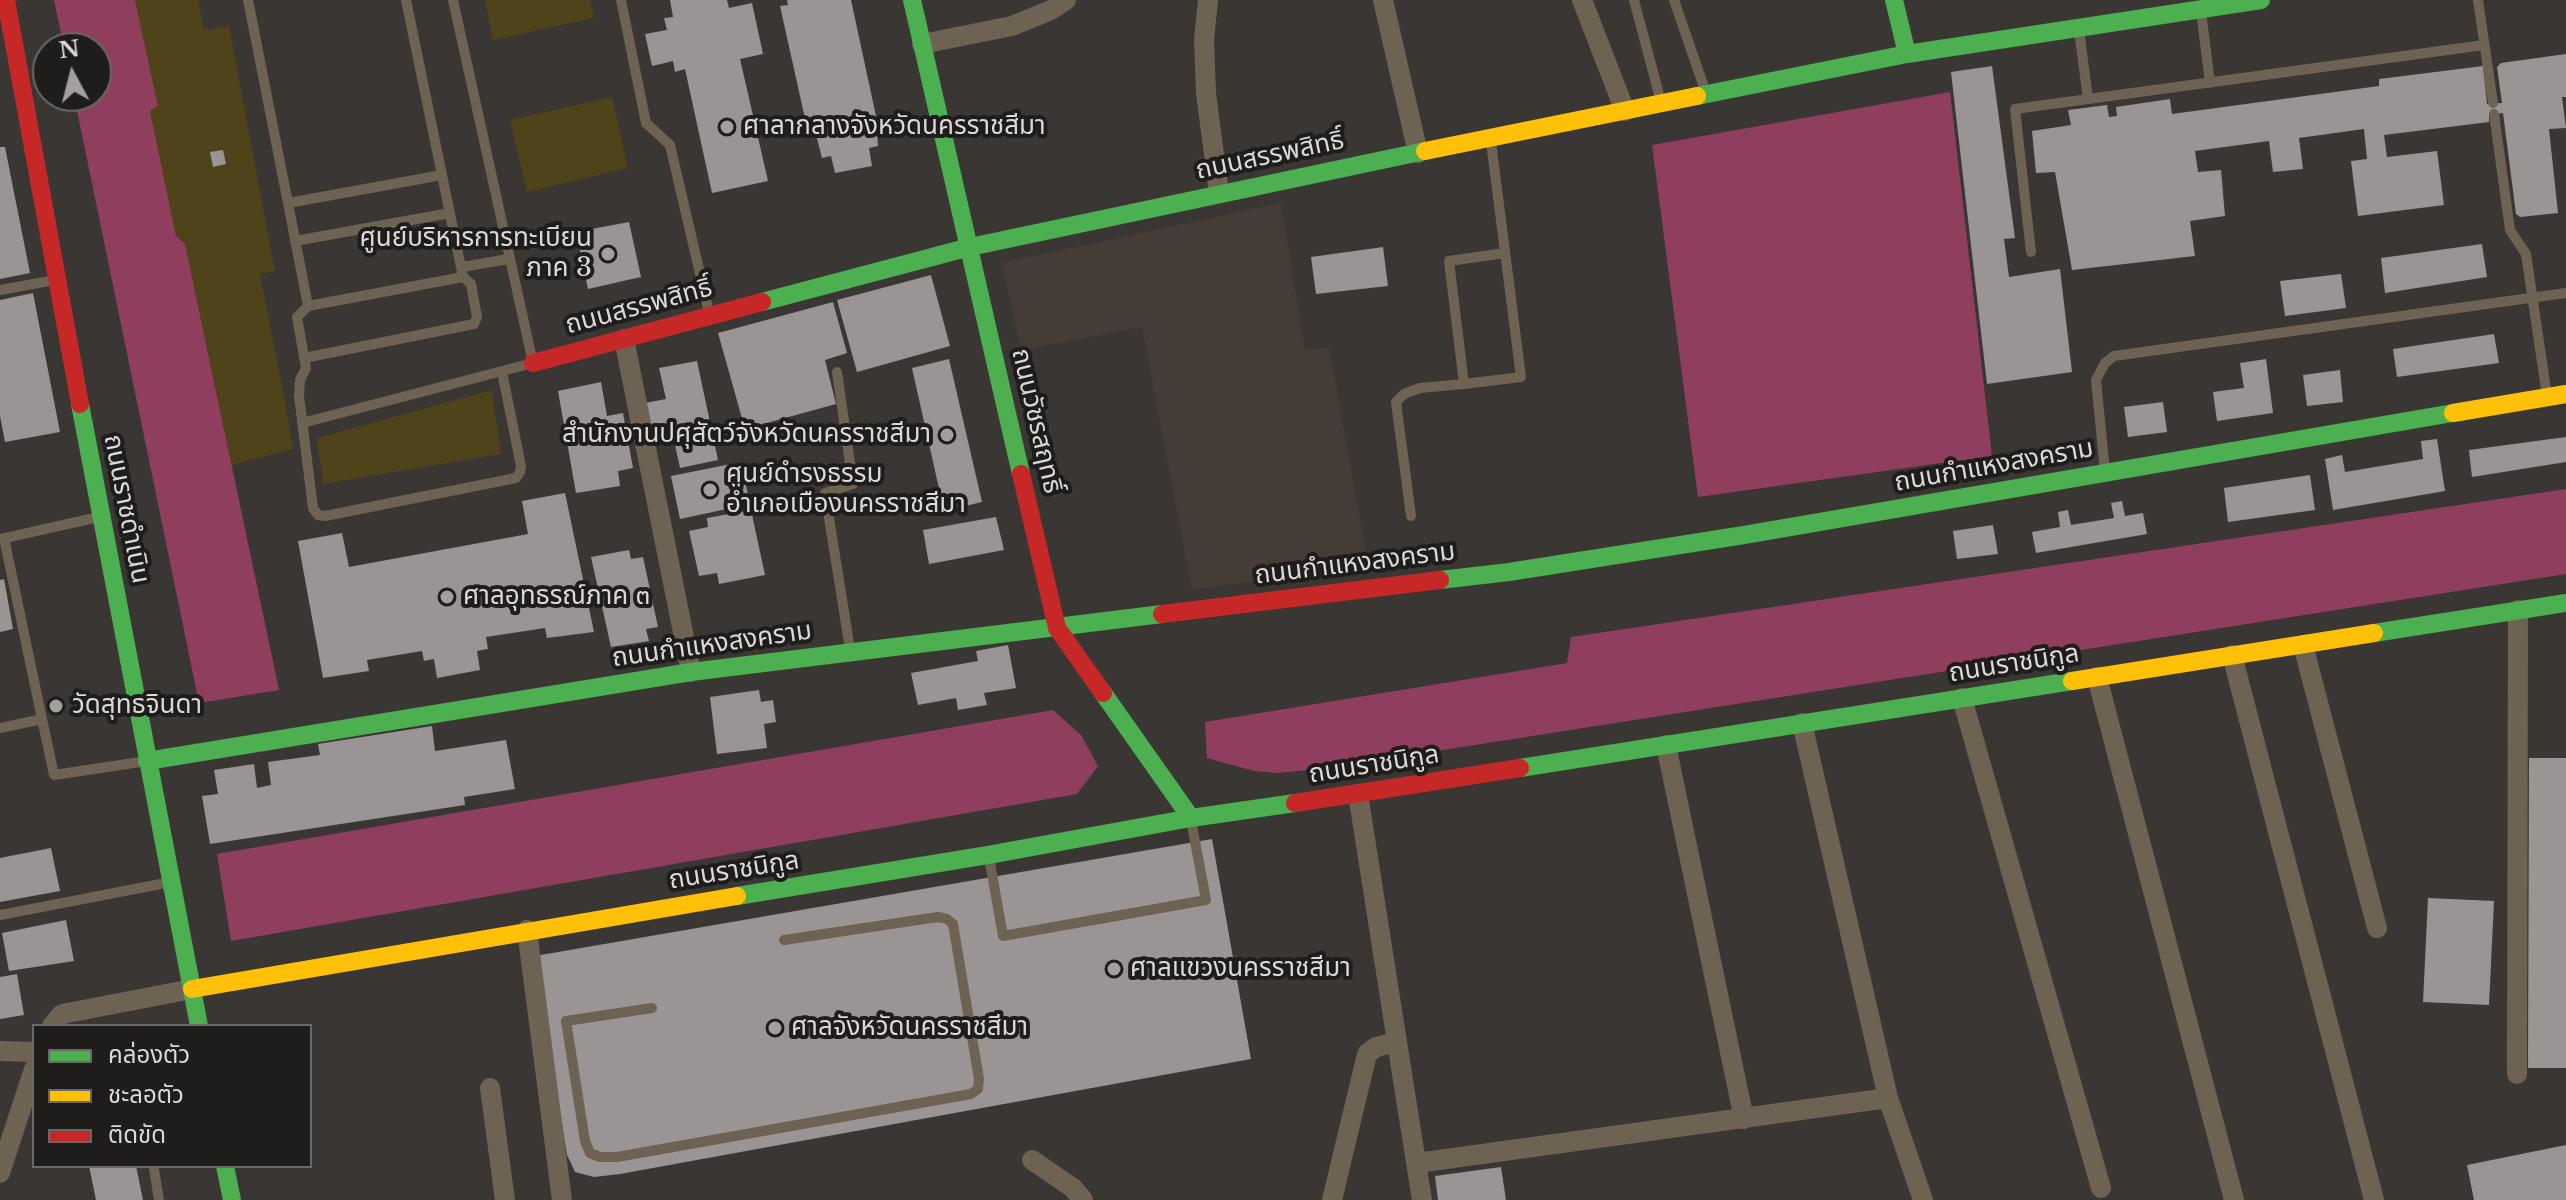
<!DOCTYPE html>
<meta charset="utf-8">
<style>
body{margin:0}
#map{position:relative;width:2566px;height:1200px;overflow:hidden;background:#393634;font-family:"Libre Baskerville","Noto Sans Thai",serif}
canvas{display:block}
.legend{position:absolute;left:32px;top:1024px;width:280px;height:144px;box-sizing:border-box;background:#1f1d1c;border:2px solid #6a6867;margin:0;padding:10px 14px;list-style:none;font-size:24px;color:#dbd8d7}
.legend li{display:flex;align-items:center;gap:16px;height:40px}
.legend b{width:40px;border:2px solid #6a6867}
.north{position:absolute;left:32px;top:32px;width:80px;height:80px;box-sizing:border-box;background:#1f1d1c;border:2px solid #6a6867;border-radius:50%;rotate:353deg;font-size:22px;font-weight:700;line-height:32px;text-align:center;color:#dbd8d7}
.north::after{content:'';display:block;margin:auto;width:28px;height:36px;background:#a29f9e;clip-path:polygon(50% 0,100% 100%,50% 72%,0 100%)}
</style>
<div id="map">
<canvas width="2566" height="1200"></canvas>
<ul class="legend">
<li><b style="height:10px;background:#4caf50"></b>คล่องตัว</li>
<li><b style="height:10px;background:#ffc107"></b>ชะลอตัว</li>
<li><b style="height:10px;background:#c62828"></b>ติดขัด</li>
</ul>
<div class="north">N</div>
</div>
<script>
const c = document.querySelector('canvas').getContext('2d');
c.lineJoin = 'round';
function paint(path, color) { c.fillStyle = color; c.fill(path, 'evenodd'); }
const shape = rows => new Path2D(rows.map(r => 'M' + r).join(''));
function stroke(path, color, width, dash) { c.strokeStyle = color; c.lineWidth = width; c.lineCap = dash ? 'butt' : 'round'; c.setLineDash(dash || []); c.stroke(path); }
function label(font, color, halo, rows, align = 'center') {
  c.font = font + ' "Libre Baskerville","Noto Sans Thai",serif'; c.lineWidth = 8; c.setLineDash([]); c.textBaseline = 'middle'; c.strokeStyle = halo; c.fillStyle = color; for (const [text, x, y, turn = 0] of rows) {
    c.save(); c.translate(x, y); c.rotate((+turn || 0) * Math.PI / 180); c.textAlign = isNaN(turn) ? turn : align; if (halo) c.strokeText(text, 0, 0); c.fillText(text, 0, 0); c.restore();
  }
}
const built = shape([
 [1281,203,1305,350,1329,347,1368,564,1192,590,1142,327,1021,350,1002,263]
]);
const green = shape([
 [135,0,198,0,204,30,229,26,275,271,260,274,286,406,293,449,232,465,185,244,176,236,150,110,158,106],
 [485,0,590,0,594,18,493,40],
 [612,97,628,168,527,192,510,120],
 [492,390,501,454,323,484,317,438]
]);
const water = shape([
 [54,0,135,0,158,106,150,111,176,236,185,244,279,690,199,703,74,96,96,96,96,48,64,48],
 [1950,92,1992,456,1698,497,1652,145],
 [2566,489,2566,574,1328,768,1278,773,1254,771,1207,758,1205,722,1567,663,1571,637],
 [1053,710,1081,735,1098,766,1077,794,231,941,217,854]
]);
const building = shape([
 [670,0,727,0,729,8,752,3,763,54,740,59,768,181,712,193,685,69,675,72,673,61,652,66,645,34,667,30,664,18,673,17],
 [787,0,851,0,876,116,878,146,869,148,872,166,835,173,831,156,822,158,815,131,808,132,780,6,788,5],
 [2566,54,2566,97,2562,97,2566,128,2549,129,2558,213,2520,217,2516,214,2503,113,2489,115,2489,122,2384,135,2387,157,2437,151,2444,205,2358,216,2351,161,2367,159,2364,129,2299,138,2303,169,2273,172,2269,141,2195,151,2198,172,2221,170,2225,216,2190,221,2195,256,2072,270,2055,172,2036,173,2032,131,2071,125,2068,110,2107,105,2109,117,2117,116,2116,107,2170,99,2172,114,2379,86,2379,79,2483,66,2487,104,2502,103,2497,67,2501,63],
 [1992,66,2015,238,2004,239,2009,277,2060,269,2072,372,1987,384,1951,72],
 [0,147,5,147,30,273,0,279],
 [223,150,226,164,213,167,210,152],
 [629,222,641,277,588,289,576,232],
 [2482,244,2487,277,2385,293,2381,258],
 [1383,247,1388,286,1316,294,1311,257],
 [2341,274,2346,308,2285,316,2280,281],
 [931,275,950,346,857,372,837,300],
 [33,293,60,432,5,442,0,416,0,300],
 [833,302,847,353,825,360,836,404,745,429,718,333],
 [2494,334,2499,363,2397,377,2393,349],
 [949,359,982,502,944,511,912,368],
 [2266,359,2273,413,2217,421,2213,392,2244,388,2240,363],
 [697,361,718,460,680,468,672,431,652,435,645,403,666,399,659,368],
 [2340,370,2343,402,2307,406,2303,375],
 [601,382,607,416,623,413,633,468,618,471,620,486,576,493,558,391],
 [2163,402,2167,432,2128,437,2124,407],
 [2566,437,2566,462,2472,477,2469,450],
 [2437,439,2445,491,2333,510,2325,459,2342,455,2345,472,2423,459,2421,441],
 [741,462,750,504,680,519,671,476],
 [2310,475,2315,510,2228,522,2224,488],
 [565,493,594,632,547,638,545,628,486,637,488,649,477,651,480,670,437,678,434,659,424,661,422,651,367,660,369,671,323,678,298,541,342,533,349,567,528,534,522,501],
 [2122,501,2125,516,2143,513,2147,534,2036,553,2032,532,2060,527,2058,512,2068,510,2071,525,2114,518,2111,503],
 [751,510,765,575,719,584,717,573,699,576,689,531,708,527,707,518],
 [996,517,1004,550,929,564,923,530],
 [1993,525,1998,554,1957,559,1953,531],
 [629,550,631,559,643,557,658,627,646,629,649,641,611,647,591,557],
 [4,579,13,629,0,632,0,580],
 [1008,645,1016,688,984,693,987,705,958,710,956,698,918,705,911,673,978,661,976,651],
 [759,690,761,702,773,700,776,722,764,724,767,748,717,754,710,697],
 [432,726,435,751,506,740,515,789,464,797,465,805,210,844,202,796,218,794,214,770,254,764,257,788,271,785,268,762,320,755,318,744],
 [2529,758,2566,758,2566,1068,2528,1068],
 [1212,839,1251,1059,620,1174,594,1177,575,1172,567,1155,535,956],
 [51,848,60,891,0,902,0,858],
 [2428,898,2494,901,2489,1005,2423,1002],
 [66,920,74,961,9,971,2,933],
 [17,974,24,1015,0,1019,0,977],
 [2566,1145,2566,1200,2474,1200,2467,1165],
 [89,1166,136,1166,143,1200,96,1200],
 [1501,1167,1506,1200,1438,1200,1435,1176]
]);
const lane = shape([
 [248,0,288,203,308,306,463,277,442,175,288,203],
 [406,0,442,175],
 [621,0,646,123,670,145,709,312],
 [1634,0,1661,102],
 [1674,0,1706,93],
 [2478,0,2493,103],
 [2201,11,2210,83],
 [2079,30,2088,99],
 [2494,114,2510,230,2526,254,2547,396],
 [1491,142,1521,377,1464,384,1449,261,1505,253],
 [295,241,450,213],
 [2031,252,2015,109,2484,45],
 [462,267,509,259],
 [0,290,55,280],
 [308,306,297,317,306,368,300,380,299,396,313,508,318,515,325,516,516,478,520,472,521,466,502,372],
 [304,358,474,324,477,317,471,284,463,277],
 [837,372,853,484,825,493,850,649],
 [302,423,533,363,453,0],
 [2105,471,2096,380,2105,363,2114,356,2566,293],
 [1411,516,1396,402,1404,394,1420,388,1464,384],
 [4,538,42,719],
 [0,539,99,517],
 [0,728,42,719,54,775,147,761],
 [989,857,1003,936,1206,900,1191,820],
 [0,915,171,882],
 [652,1008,566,1021,585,1141,590,1153,600,1157,617,1157,971,1094,978,1089,979,1079,953,924,947,919,938,917,784,940],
 [154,1169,159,1200]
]);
const street = shape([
 [1208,0,1204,40,1206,93,1219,193],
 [1383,0,1418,153],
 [1582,0,1625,111],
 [922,44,1012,26,1051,10,1066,0],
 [624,339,691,672],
 [2303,645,2377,928],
 [2232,655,2374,1200],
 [2097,677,2234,1200],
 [1962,698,2101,1188],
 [1802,723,1888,1098,1923,1200],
 [1666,745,1744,1119],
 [527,930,562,1200],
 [52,1026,62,1014,192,989],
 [1397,1042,1422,1200],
 [0,1051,34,1052],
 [2517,1074,2518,610],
 [490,1088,505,1200],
 [1032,1160,1073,1188,1083,1200],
 [1417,1163,1888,1098],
 [0,1173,34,1069],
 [1332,1200,1367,1054,1376,1047,1397,1042,1358,794]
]);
const fast = shape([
 [912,0,1021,474],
 [1894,0,1907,54],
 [1697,96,1907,54,2261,0],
 [762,302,970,247,1425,151],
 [80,404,199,1026],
 [1440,580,1509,572,1744,535,2453,413],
 [2374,633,2566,603],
 [1103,693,1191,818],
 [147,761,691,672,1162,614],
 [1520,768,2072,681],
 [737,896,988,855,1191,818,1295,803],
 [225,1166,232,1200]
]);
const slow = shape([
 [1425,151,1697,96],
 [2453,413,2566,394],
 [2072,681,2374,633],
 [192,989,737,896]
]);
const jam = shape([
 [6,0,80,404],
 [533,363,762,302],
 [1021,474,1057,628,1103,693],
 [1162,614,1440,580],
 [1295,803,1520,768]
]);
const markers = [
 [727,127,8,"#a29f9e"],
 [608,254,8,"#a29f9e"],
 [947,435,8,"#a29f9e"],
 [710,490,8,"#a29f9e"],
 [447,597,8,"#a29f9e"],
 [56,706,8,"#a29f9e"],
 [1114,969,8,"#a29f9e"],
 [775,1028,8,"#a29f9e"]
];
const poiNames = [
 ["ศาลากลางจังหวัดนครราชสีมา",743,127],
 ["ศูนย์บริหารการทะเบียน",592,239,"right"],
 ["ภาค 3",592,269,"right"],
 ["สำนักงานปศุสัตว์จังหวัดนครราชสีมา",931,435,"right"],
 ["ศูนย์ดำรงธรรม",726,475],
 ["อำเภอเมืองนครราชสีมา",726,505],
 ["ศาลอุทธรณ์ภาค ๓",463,597],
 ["วัดสุทธจินดา",72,706],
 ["ศาลแขวงนครราชสีมา",1130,969],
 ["ศาลจังหวัดนครราชสีมา",791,1028]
];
const streetNames = [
 ["ถนนสรรพสิทธิ์",1270,156,-12],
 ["ถนนสรรพสิทธิ์",639,307,-15],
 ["ถนนวัชรสฤทธิ์",1036,421,77],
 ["ถนนกำแหงสงคราม",1994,466,-10],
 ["ถนนราชดำเนิน",126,509,79],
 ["ถนนกำแหงสงคราม",1355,564,-7],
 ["ถนนกำแหงสงคราม",712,645,-8],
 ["ถนนราชนิกูล",2014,664,-9],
 ["ถนนราชนิกูล",1374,765,-9],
 ["ถนนราชนิกูล",734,871,-9]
];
paint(built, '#463c37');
paint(green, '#4e4319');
paint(water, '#8f3f5d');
paint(building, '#9a9594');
stroke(lane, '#6e6253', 10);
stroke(street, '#6e6253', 20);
stroke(fast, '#4caf50', 18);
stroke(slow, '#ffc107', 18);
stroke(jam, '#c62828', 18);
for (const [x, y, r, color] of markers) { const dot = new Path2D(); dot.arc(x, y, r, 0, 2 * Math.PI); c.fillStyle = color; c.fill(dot); stroke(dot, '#1f1d1c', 3); }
label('26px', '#dbd8d7', '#1f1d1c', poiNames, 'left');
label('26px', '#dbd8d7', '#1f1d1c', streetNames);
</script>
